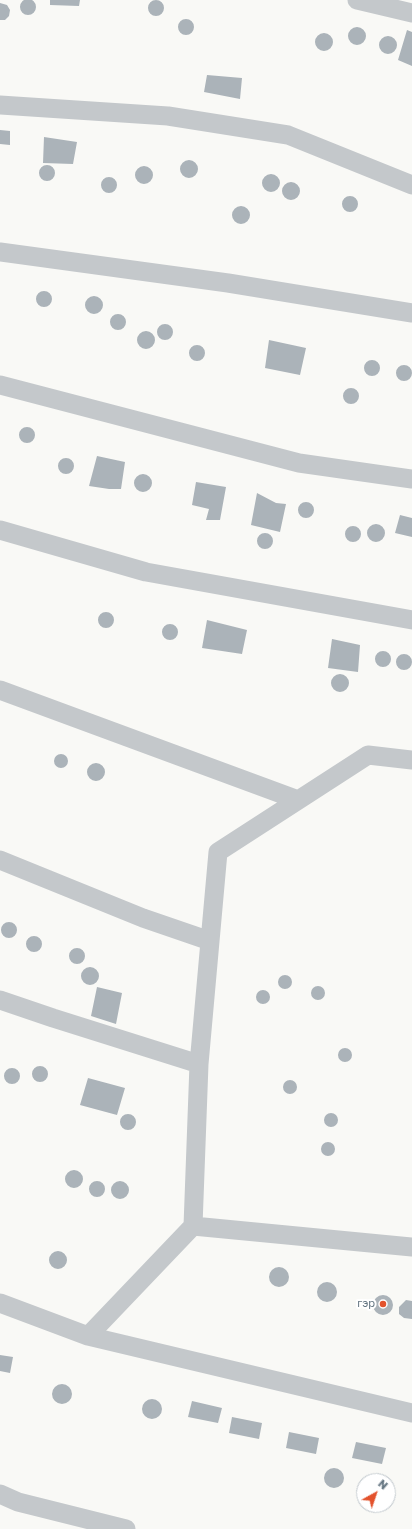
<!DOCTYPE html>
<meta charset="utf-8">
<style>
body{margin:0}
#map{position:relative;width:412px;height:1529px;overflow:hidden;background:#f9f9f6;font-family:"Golos Text",sans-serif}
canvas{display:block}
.north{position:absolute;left:356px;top:1473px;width:40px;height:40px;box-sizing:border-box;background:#fff;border:1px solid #c1c8cd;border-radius:50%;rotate:40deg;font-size:11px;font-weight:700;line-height:16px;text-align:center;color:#647581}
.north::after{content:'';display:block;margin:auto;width:14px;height:18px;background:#e3522c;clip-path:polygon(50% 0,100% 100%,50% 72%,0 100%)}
</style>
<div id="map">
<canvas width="412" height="1529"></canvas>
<div class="north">N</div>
</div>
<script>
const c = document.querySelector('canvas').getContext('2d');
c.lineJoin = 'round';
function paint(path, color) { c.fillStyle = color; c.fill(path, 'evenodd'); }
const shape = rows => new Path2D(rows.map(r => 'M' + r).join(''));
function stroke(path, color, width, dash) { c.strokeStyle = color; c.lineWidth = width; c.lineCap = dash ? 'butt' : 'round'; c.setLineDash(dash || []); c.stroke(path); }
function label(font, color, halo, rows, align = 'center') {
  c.font = font + ' "Golos Text",sans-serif'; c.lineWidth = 4; c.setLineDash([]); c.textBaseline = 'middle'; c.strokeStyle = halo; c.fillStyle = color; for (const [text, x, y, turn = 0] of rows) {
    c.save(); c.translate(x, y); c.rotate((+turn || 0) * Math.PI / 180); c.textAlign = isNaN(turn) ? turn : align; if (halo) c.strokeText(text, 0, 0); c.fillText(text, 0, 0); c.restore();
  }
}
const building = shape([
 '20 7a8 8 0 1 1 16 0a8 8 0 1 1-16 0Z',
 '148 8a8 8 0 1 1 16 0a8 8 0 1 1-16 0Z',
 [50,0,80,0,79,6,50,5],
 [0,3,7,5,10,10,9,16,5,20,0,20],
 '178 27a8 8 0 1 1 16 0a8 8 0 1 1-16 0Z',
 '348 36a9 9 0 1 1 18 0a9 9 0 1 1-18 0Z',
 [407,30,412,32,412,66,398,60],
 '315 42a9 9 0 1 1 18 0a9 9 0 1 1-18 0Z',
 '379 45a9 9 0 1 1 18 0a9 9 0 1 1-18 0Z',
 [207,75,242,78,240,99,204,92],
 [0,130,10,131,10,145,0,144],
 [44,137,77,142,73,164,43,163],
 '180 169a9 9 0 1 1 18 0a9 9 0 1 1-18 0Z',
 '39 173a8 8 0 1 1 16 0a8 8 0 1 1-16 0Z',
 '135 175a9 9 0 1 1 18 0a9 9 0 1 1-18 0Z',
 '262 183a9 9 0 1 1 18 0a9 9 0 1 1-18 0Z',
 '101 185a8 8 0 1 1 16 0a8 8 0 1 1-16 0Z',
 '282 191a9 9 0 1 1 18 0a9 9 0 1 1-18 0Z',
 '342 204a8 8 0 1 1 16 0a8 8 0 1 1-16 0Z',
 '232 215a9 9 0 1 1 18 0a9 9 0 1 1-18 0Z',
 '36 299a8 8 0 1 1 16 0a8 8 0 1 1-16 0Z',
 '85 305a9 9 0 1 1 18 0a9 9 0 1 1-18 0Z',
 '110 322a8 8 0 1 1 16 0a8 8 0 1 1-16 0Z',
 '157 332a8 8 0 1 1 16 0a8 8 0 1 1-16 0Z',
 '137 340a9 9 0 1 1 18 0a9 9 0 1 1-18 0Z',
 [269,340,306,348,300,375,265,368],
 '189 353a8 8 0 1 1 16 0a8 8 0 1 1-16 0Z',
 '364 368a8 8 0 1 1 16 0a8 8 0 1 1-16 0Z',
 '396 373a8 8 0 1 1 16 0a8 8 0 1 1-16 0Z',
 '343 396a8 8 0 1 1 16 0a8 8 0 1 1-16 0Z',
 '19 435a8 8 0 1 1 16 0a8 8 0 1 1-16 0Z',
 [97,456,125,462,121,489,109,489,89,486],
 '58 466a8 8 0 1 1 16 0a8 8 0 1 1-16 0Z',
 '134 483a9 9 0 1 1 18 0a9 9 0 1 1-18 0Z',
 [196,482,226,487,220,520,206,520,209,509,192,505],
 [257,493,276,503,286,504,280,532,251,525],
 '298 510a8 8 0 1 1 16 0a8 8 0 1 1-16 0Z',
 [400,515,412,518,412,537,395,533],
 '367 533a9 9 0 1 1 18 0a9 9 0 1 1-18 0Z',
 '345 534a8 8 0 1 1 16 0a8 8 0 1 1-16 0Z',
 '257 541a8 8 0 1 1 16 0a8 8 0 1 1-16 0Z',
 '98 620a8 8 0 1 1 16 0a8 8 0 1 1-16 0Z',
 [207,620,247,630,242,654,202,648],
 '162 632a8 8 0 1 1 16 0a8 8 0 1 1-16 0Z',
 [332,639,360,645,358,672,328,668],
 '375 659a8 8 0 1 1 16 0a8 8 0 1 1-16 0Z',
 '396 662a8 8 0 1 1 16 0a8 8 0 1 1-16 0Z',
 '331 683a9 9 0 1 1 18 0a9 9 0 1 1-18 0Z',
 '54 761a7 7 0 1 1 14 0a7 7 0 1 1-14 0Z',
 '87 772a9 9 0 1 1 18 0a9 9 0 1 1-18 0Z',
 '1 930a8 8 0 1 1 16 0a8 8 0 1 1-16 0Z',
 '26 944a8 8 0 1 1 16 0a8 8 0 1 1-16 0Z',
 '69 956a8 8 0 1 1 16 0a8 8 0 1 1-16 0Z',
 '81 976a9 9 0 1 1 18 0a9 9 0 1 1-18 0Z',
 '278 982a7 7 0 1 1 14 0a7 7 0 1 1-14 0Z',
 '311 993a7 7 0 1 1 14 0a7 7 0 1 1-14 0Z',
 [97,987,122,993,116,1024,91,1016],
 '256 997a7 7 0 1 1 14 0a7 7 0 1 1-14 0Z',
 '338 1055a7 7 0 1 1 14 0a7 7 0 1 1-14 0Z',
 '32 1074a8 8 0 1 1 16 0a8 8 0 1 1-16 0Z',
 '4 1076a8 8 0 1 1 16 0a8 8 0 1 1-16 0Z',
 [88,1078,125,1088,117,1115,80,1105],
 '283 1087a7 7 0 1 1 14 0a7 7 0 1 1-14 0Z',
 '324 1120a7 7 0 1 1 14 0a7 7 0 1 1-14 0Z',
 '120 1122a8 8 0 1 1 16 0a8 8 0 1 1-16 0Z',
 '321 1149a7 7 0 1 1 14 0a7 7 0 1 1-14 0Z',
 '65 1179a9 9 0 1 1 18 0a9 9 0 1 1-18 0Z',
 '111 1190a9 9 0 1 1 18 0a9 9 0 1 1-18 0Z',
 '89 1189a8 8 0 1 1 16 0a8 8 0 1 1-16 0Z',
 '49 1260a9 9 0 1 1 18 0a9 9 0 1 1-18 0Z',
 '269 1277a10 10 0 1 1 20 0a10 10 0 1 1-20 0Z',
 '317 1292a10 10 0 1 1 20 0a10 10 0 1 1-20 0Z',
 '373 1305a10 10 0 1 1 20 0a10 10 0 1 1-20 0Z',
 [406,1300,412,1301,412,1319,404,1318,399,1314,399,1307],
 [0,1355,13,1357,10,1373,0,1371],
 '52 1394a10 10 0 1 1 20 0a10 10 0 1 1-20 0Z',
 '142 1409a10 10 0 1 1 20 0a10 10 0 1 1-20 0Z',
 [192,1401,222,1408,218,1423,188,1417],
 [232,1417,262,1423,259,1439,229,1433],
 [289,1432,319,1438,316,1454,286,1448],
 [356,1442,386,1448,382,1464,352,1458],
 '324 1478a10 10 0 1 1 20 0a10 10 0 1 1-20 0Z'
]);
const minor = shape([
 [357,0,412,13],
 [0,105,168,116,288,135,412,185],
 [0,252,228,283,412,313],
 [0,385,299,463,412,479],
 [0,530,146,572,412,620],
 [0,690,298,800],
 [0,860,143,918,210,941],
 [0,1000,53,1018,199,1064],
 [193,1226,412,1247],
 [0,1303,88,1336,412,1413],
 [88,1336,193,1226,199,1064,218,852,368,755,412,760],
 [0,1494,18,1502,126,1529]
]);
const markers = [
 [383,1304,4,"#e3522c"]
];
const poiNames = [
 ["гэр",375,1304]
];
paint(building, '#abb3b9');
stroke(minor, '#c4c8cb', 19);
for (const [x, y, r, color] of markers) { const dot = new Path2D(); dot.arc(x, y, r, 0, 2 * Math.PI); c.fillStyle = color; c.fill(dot); stroke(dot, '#fff', 1.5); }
label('11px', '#647581', '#fff', poiNames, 'right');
</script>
